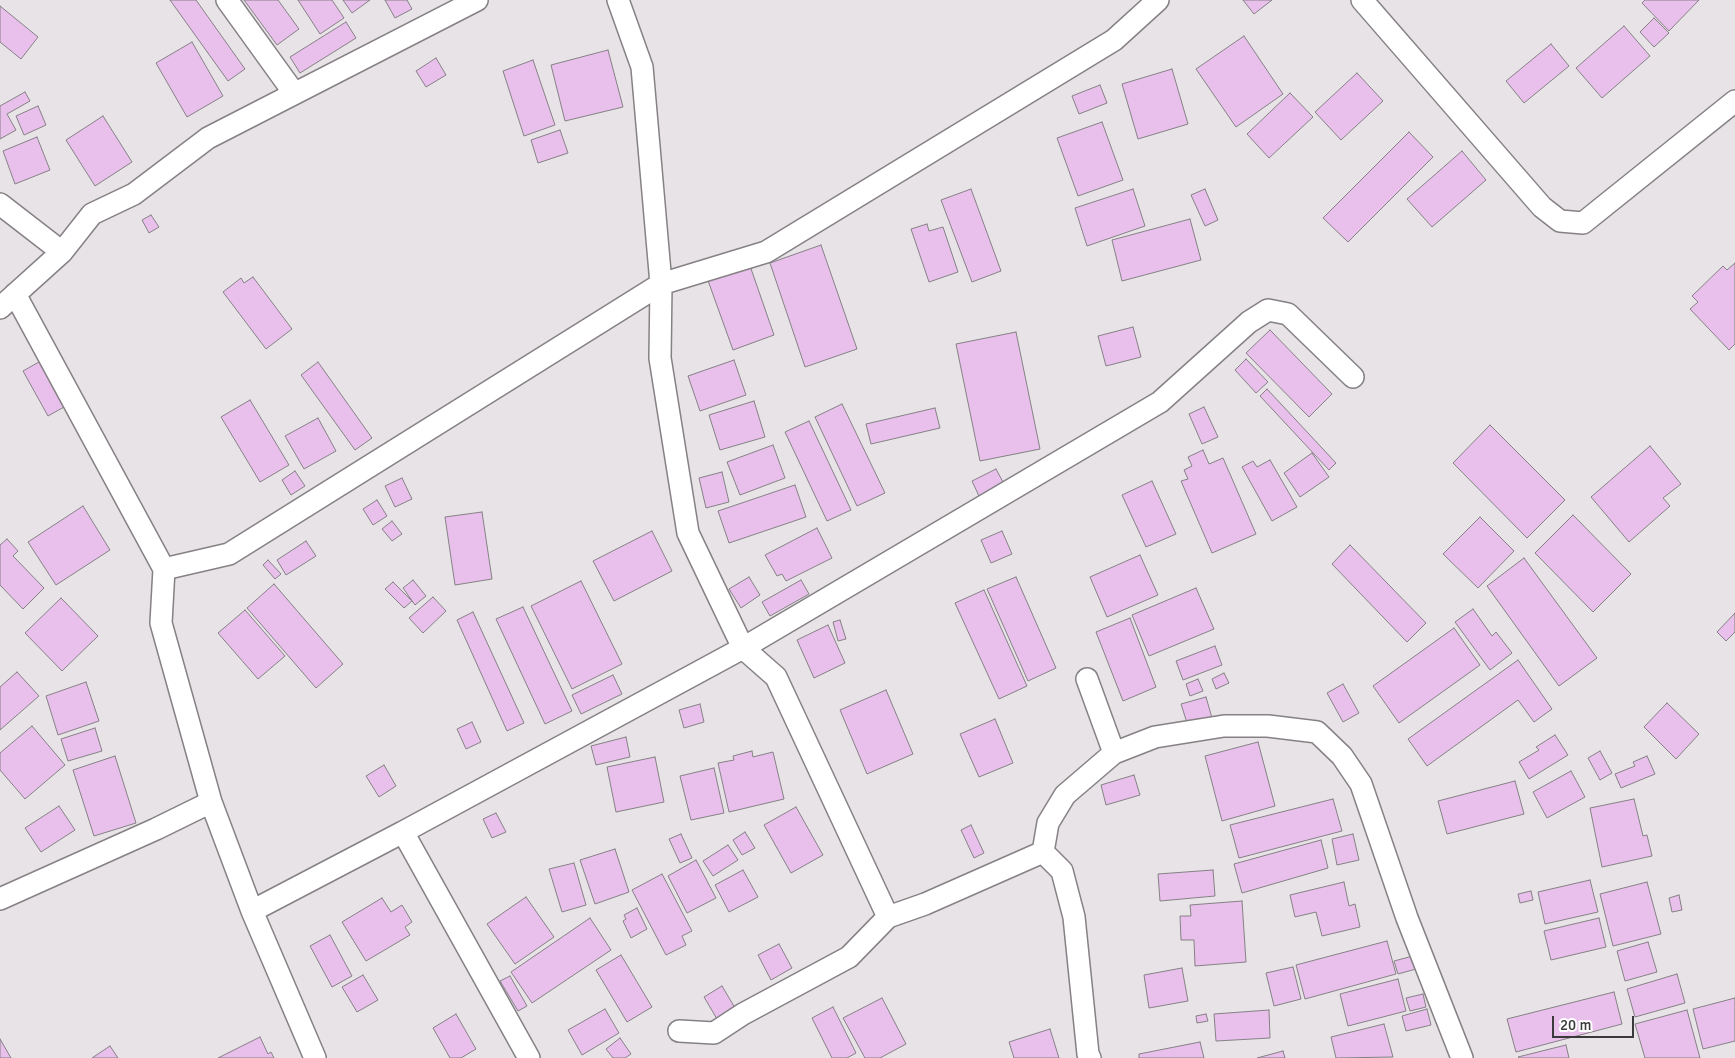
<!DOCTYPE html>
<style>
body{margin:0}
#map{position:relative;width:1735px;height:1058px;overflow:hidden;background:#e7e3e7;font-family:Signika,sans-serif}
canvas{display:block}
.scale{position:absolute;left:1552px;top:1016px;width:82px;height:22px;box-sizing:border-box;border:2px solid #3a393b;border-top:0;padding-left:6px;font-size:15px;line-height:18px;white-space:nowrap;color:#3a393b;-webkit-text-stroke:4px #fff;paint-order:stroke}
</style>
<div id="map">
<canvas width="1735" height="1058"></canvas>
<div class="scale">20 m</div>
</div>
<script>
const c = document.querySelector('canvas').getContext('2d');
c.lineJoin = 'round';
function paint(path, color) { c.fillStyle = color; c.fill(path, 'evenodd'); }
const shape = rows => new Path2D(rows.map(r => 'M' + r).join(''));
function stroke(path, color, width, dash) { c.strokeStyle = color; c.lineWidth = width; c.lineCap = dash ? 'butt' : 'round'; c.setLineDash(dash || []); c.stroke(path); }
const building = shape([
 [170,0,196,0,245,69,228,81,170,0],
 [244,0,278,0,299,29,277,45,244,0],
 [298,0,332,0,344,18,320,34,298,0],
 [343,0,370,0,352,13,343,0],
 [385,0,407,0,412,9,395,18,385,0],
 [1243,0,1272,0,1254,14,1243,0],
 [1645,0,1699,0,1669,31,1642,3,1645,0],
 [0,6,38,37,21,59,0,42,0,6],
 [1654,18,1669,33,1654,47,1640,32,1654,18],
 [346,22,356,38,300,73,290,57,346,22],
 [1624,26,1650,56,1602,98,1576,68,1624,26],
 [1244,36,1283,94,1236,127,1196,69,1244,36],
 [192,42,223,96,187,117,156,63,192,42],
 [1551,44,1569,66,1524,103,1506,81,1551,44],
 [608,50,623,107,565,121,551,65,608,50],
 [436,58,446,75,426,87,416,71,436,58],
 [533,60,555,125,524,136,503,71,533,60],
 [1172,69,1188,124,1138,139,1122,84,1172,69],
 [1357,73,1383,101,1341,140,1315,112,1357,73],
 [1100,85,1107,103,1079,114,1072,96,1100,85],
 [25,92,30,101,7,114,16,130,0,139,0,106,25,92],
 [1290,93,1313,117,1269,158,1247,134,1290,93],
 [38,106,46,125,24,135,16,116,38,106],
 [103,116,132,162,95,186,66,140,103,116],
 [1102,122,1123,180,1078,196,1057,138,1102,122],
 [560,130,568,153,538,163,531,140,560,130],
 [1409,132,1433,157,1348,242,1323,218,1409,132],
 [37,137,50,170,15,184,3,151,37,137],
 [1462,151,1486,180,1432,227,1407,199,1462,151],
 [971,189,1001,271,972,282,941,200,971,189],
 [1133,189,1145,226,1087,246,1075,208,1133,189],
 [1205,189,1218,220,1205,226,1191,195,1205,189],
 [151,215,159,227,149,233,142,220,151,215],
 [1190,219,1201,260,1122,281,1112,240,1190,219],
 [927,224,929,231,943,227,958,272,929,282,911,229,927,224],
 [821,245,857,349,805,367,770,263,821,245],
 [748,260,774,335,733,350,706,275,748,260],
 [1735,263,1735,344,1729,350,1690,309,1698,302,1692,296,1723,266,1727,270,1735,263],
 [253,277,292,329,266,349,223,292,241,278,244,283,253,277],
 [1133,327,1141,357,1106,366,1098,336,1133,327],
 [1270,330,1332,394,1309,417,1246,353,1270,330],
 [1016,332,1040,449,980,461,956,344,1016,332],
 [1246,359,1268,382,1256,393,1235,370,1246,359],
 [734,360,746,395,700,411,688,376,734,360],
 [39,362,64,407,48,416,23,371,39,362],
 [318,362,372,438,355,450,301,375,318,362],
 [1267,389,1336,463,1329,470,1260,396,1267,389],
 [250,400,289,465,260,482,221,417,250,400],
 [754,401,765,437,720,450,709,415,754,401],
 [842,404,885,493,857,506,815,417,842,404],
 [1204,407,1218,437,1202,444,1189,414,1204,407],
 [935,408,940,428,871,444,866,424,935,408],
 [318,418,336,451,304,469,285,436,318,418],
 [809,421,851,510,827,521,785,432,809,421],
 [1490,425,1565,500,1527,538,1453,463,1490,425],
 [773,445,785,478,740,495,727,462,773,445],
 [1650,446,1681,484,1663,498,1670,506,1629,542,1591,497,1650,446],
 [1203,450,1209,464,1223,458,1256,534,1212,553,1181,481,1188,479,1184,470,1192,466,1188,457,1203,450],
 [1312,453,1329,477,1300,497,1284,473,1312,453],
 [1270,460,1297,507,1272,521,1242,467,1253,461,1257,467,1270,460],
 [996,469,1004,484,979,496,972,481,996,469],
 [295,471,305,486,291,495,282,480,295,471],
 [722,472,729,502,706,508,699,478,722,472],
 [402,478,412,499,395,507,385,486,402,478],
 [1152,481,1176,534,1146,547,1122,495,1152,481],
 [795,485,806,517,729,543,718,511,795,485],
 [377,500,387,516,373,525,363,509,377,500],
 [83,506,110,550,56,585,28,542,83,506],
 [482,512,492,579,455,585,445,517,482,512],
 [1573,515,1631,574,1593,612,1535,553,1573,515],
 [1480,517,1514,551,1478,588,1443,554,1480,517],
 [392,521,402,534,392,541,382,529,392,521],
 [817,528,832,558,786,581,782,574,777,576,765,555,817,528],
 [652,531,672,571,614,601,593,561,652,531],
 [1002,531,1012,554,991,563,981,540,1002,531],
 [7,539,18,551,13,556,44,588,23,609,0,585,0,545,7,539],
 [306,541,316,556,286,575,277,560,306,541],
 [1350,545,1426,623,1407,642,1332,564,1350,545],
 [1140,555,1158,595,1107,617,1090,577,1140,555],
 [1524,558,1597,658,1559,686,1487,586,1524,558],
 [268,560,281,574,275,579,263,565,268,560],
 [749,577,760,595,741,608,729,589,749,577],
 [1016,577,1056,668,1028,681,987,589,1016,577],
 [413,580,426,596,415,605,403,588,413,580],
 [801,580,809,594,770,616,762,602,801,580],
 [581,581,622,664,572,689,531,606,581,581],
 [393,582,412,601,404,608,385,589,393,582],
 [274,584,343,664,316,688,247,608,274,584],
 [1196,588,1214,629,1149,656,1132,615,1196,588],
 [984,590,1027,686,999,699,955,603,984,590],
 [433,597,446,611,423,633,409,618,433,597],
 [61,598,98,636,62,671,25,633,61,598],
 [523,607,572,711,545,724,496,619,523,607],
 [1473,609,1492,636,1496,632,1512,653,1490,670,1455,622,1473,609],
 [245,610,285,656,258,679,218,633,245,610],
 [473,612,524,723,507,731,457,620,473,612],
 [1735,613,1735,632,1726,641,1717,632,1735,613],
 [1130,618,1156,687,1123,701,1096,632,1130,618],
 [840,620,846,639,838,641,833,622,840,620],
 [828,625,845,663,814,678,797,640,828,625],
 [1454,628,1480,665,1399,723,1373,686,1454,628],
 [1215,646,1222,665,1183,680,1176,661,1215,646],
 [1518,660,1552,709,1534,722,1518,700,1427,766,1408,739,1518,660],
 [17,672,39,696,0,730,0,687,17,672],
 [1224,673,1229,683,1216,689,1212,679,1224,673],
 [613,675,622,694,581,714,572,695,613,675],
 [1198,679,1203,691,1190,696,1186,684,1198,679],
 [86,682,99,721,58,735,46,696,86,682],
 [1343,684,1359,713,1343,722,1327,693,1343,684],
 [886,690,913,754,867,774,840,710,886,690],
 [1206,697,1212,718,1188,726,1181,704,1206,697],
 [1667,703,1699,734,1676,759,1644,727,1667,703],
 [700,704,704,722,684,728,679,710,700,704],
 [995,719,1013,763,979,777,960,734,995,719],
 [472,722,481,742,466,749,457,729,472,722],
 [32,726,65,765,25,799,0,770,0,753,32,726],
 [95,728,102,751,68,761,61,739,95,728],
 [1555,735,1568,755,1529,779,1519,762,1539,750,1536,747,1555,735],
 [626,737,630,757,596,765,591,746,626,737],
 [1258,742,1275,806,1222,821,1205,756,1258,742],
 [752,751,753,757,773,752,784,799,729,812,718,763,734,760,733,756,752,751],
 [1600,751,1612,773,1600,780,1588,758,1600,751],
 [115,756,136,823,94,836,73,770,115,756],
 [1647,756,1655,774,1621,788,1615,774,1635,766,1633,762,1647,756],
 [655,757,664,802,616,812,607,767,655,757],
 [384,765,396,786,379,797,366,776,384,765],
 [714,768,724,813,691,820,680,776,714,768],
 [1571,771,1585,797,1547,818,1533,792,1571,771],
 [1134,775,1140,795,1106,805,1101,785,1134,775],
 [1515,781,1524,814,1447,834,1438,801,1515,781],
 [1333,799,1342,831,1239,858,1230,825,1333,799],
 [1634,799,1643,836,1647,835,1652,856,1602,867,1590,808,1634,799],
 [59,806,75,830,41,852,25,828,59,806],
 [796,807,823,855,791,873,764,825,796,807],
 [496,813,506,832,492,838,483,819,496,813],
 [971,825,984,853,974,858,961,830,971,825],
 [745,832,755,848,742,855,733,840,745,832],
 [681,834,692,858,680,863,669,839,681,834],
 [1353,834,1359,860,1337,865,1332,839,1353,834],
 [1321,840,1328,868,1242,893,1234,864,1321,840],
 [728,845,738,860,713,876,703,861,728,845],
 [615,849,629,892,595,904,580,860,615,849],
 [696,860,716,898,687,913,668,876,696,860],
 [574,863,586,905,562,912,549,869,574,863],
 [743,870,758,897,729,912,715,885,743,870],
 [1213,870,1215,896,1160,901,1158,874,1213,870],
 [662,874,692,931,682,936,686,945,666,955,632,890,662,874],
 [1590,880,1598,912,1545,924,1538,892,1590,880],
 [1344,882,1349,906,1355,904,1360,927,1322,936,1316,912,1295,917,1290,895,1344,882],
 [1647,882,1661,934,1613,946,1600,894,1647,882],
 [1531,891,1533,900,1520,903,1518,894,1531,891],
 [1679,895,1682,910,1672,912,1669,898,1679,895],
 [526,897,554,937,515,964,487,924,526,897],
 [382,898,391,912,402,905,412,922,405,927,410,935,366,961,342,922,382,898],
 [1242,901,1246,962,1195,966,1194,940,1181,940,1180,916,1191,916,1190,905,1242,901],
 [637,908,647,929,631,938,623,921,626,919,624,915,637,908],
 [590,918,611,950,532,1003,511,972,590,918],
 [1599,918,1606,947,1551,960,1544,931,1599,918],
 [330,935,352,976,332,987,310,946,330,935],
 [1387,941,1396,974,1305,999,1296,965,1387,941],
 [1648,942,1657,972,1625,981,1617,951,1648,942],
 [779,944,792,968,771,980,758,955,779,944],
 [621,955,652,1007,627,1022,596,970,621,955],
 [1413,956,1416,969,1398,974,1394,961,1413,956],
 [1293,967,1301,999,1274,1006,1266,973,1293,967],
 [1182,968,1188,1001,1149,1008,1144,975,1182,968],
 [1677,974,1685,1003,1635,1017,1627,989,1677,974],
 [363,975,378,1000,357,1012,342,987,363,975],
 [510,976,527,1006,518,1011,500,981,510,976],
 [1398,979,1406,1011,1348,1026,1340,994,1398,979],
 [722,986,735,1008,717,1019,704,997,722,986],
 [1614,992,1622,1024,1516,1052,1507,1019,1614,992],
 [1423,994,1426,1007,1410,1011,1406,998,1423,994],
 [882,998,906,1044,880,1058,865,1058,843,1018,882,998],
 [1735,998,1735,1041,1703,1049,1693,1009,1735,998],
 [833,1007,856,1053,847,1058,832,1058,812,1018,833,1007],
 [605,1009,619,1033,582,1055,568,1030,605,1009],
 [1427,1009,1431,1025,1406,1031,1402,1016,1427,1009],
 [1269,1010,1270,1038,1216,1041,1214,1014,1269,1010],
 [1687,1010,1700,1058,1645,1058,1635,1024,1687,1010],
 [456,1014,476,1049,461,1058,450,1058,433,1028,456,1014],
 [1206,1014,1208,1021,1197,1023,1196,1016,1206,1014],
 [1384,1024,1393,1057,1336,1058,1331,1037,1384,1024],
 [1050,1029,1059,1058,1014,1058,1009,1042,1050,1029],
 [260,1037,268,1054,271,1052,274,1058,218,1058,260,1037],
 [620,1038,631,1054,625,1058,613,1058,606,1049,620,1038],
 [0,1039,11,1058,0,1058,0,1039],
 [1200,1042,1204,1058,1139,1058,1139,1054,1200,1042],
 [1566,1045,1569,1058,1519,1058,1518,1057,1566,1045],
 [110,1046,118,1058,92,1058,110,1046],
 [1283,1051,1285,1058,1257,1058,1283,1051]
]);
const minor = shape([
 [227,0,294,93],
 [618,0,642,67,661,284,660,358,688,533,743,648,776,677,888,917,925,904,1043,852],
 [1362,0,1542,207,1560,221,1583,223,1735,101],
 [0,204,62,252],
 [15,294,164,569],
 [0,308,62,252,92,214,134,194,208,138,477,0],
 [1087,679,1114,753,1065,795,1048,823,1043,852,1062,871,1074,917,1088,1054,1090,1058],
 [1114,753,1155,737,1224,726,1268,726,1317,732,1342,756,1361,784,1407,918,1462,1058],
 [211,802,252,911],
 [0,899,156,829,211,802,161,623,164,569,229,554,661,284,766,252,1114,40,1158,0],
 [679,1031,714,1033,743,1014,849,957,888,917],
 [315,1058,252,911,403,832],
 [529,1058,403,832,743,648,1160,402,1249,322,1268,310,1288,314,1353,377]
]);
paint(building, '#e8c0eb');
stroke(building, '#858185', 1);
stroke(minor, '#858185', 24);
stroke(minor, '#fff', 21);
</script>
